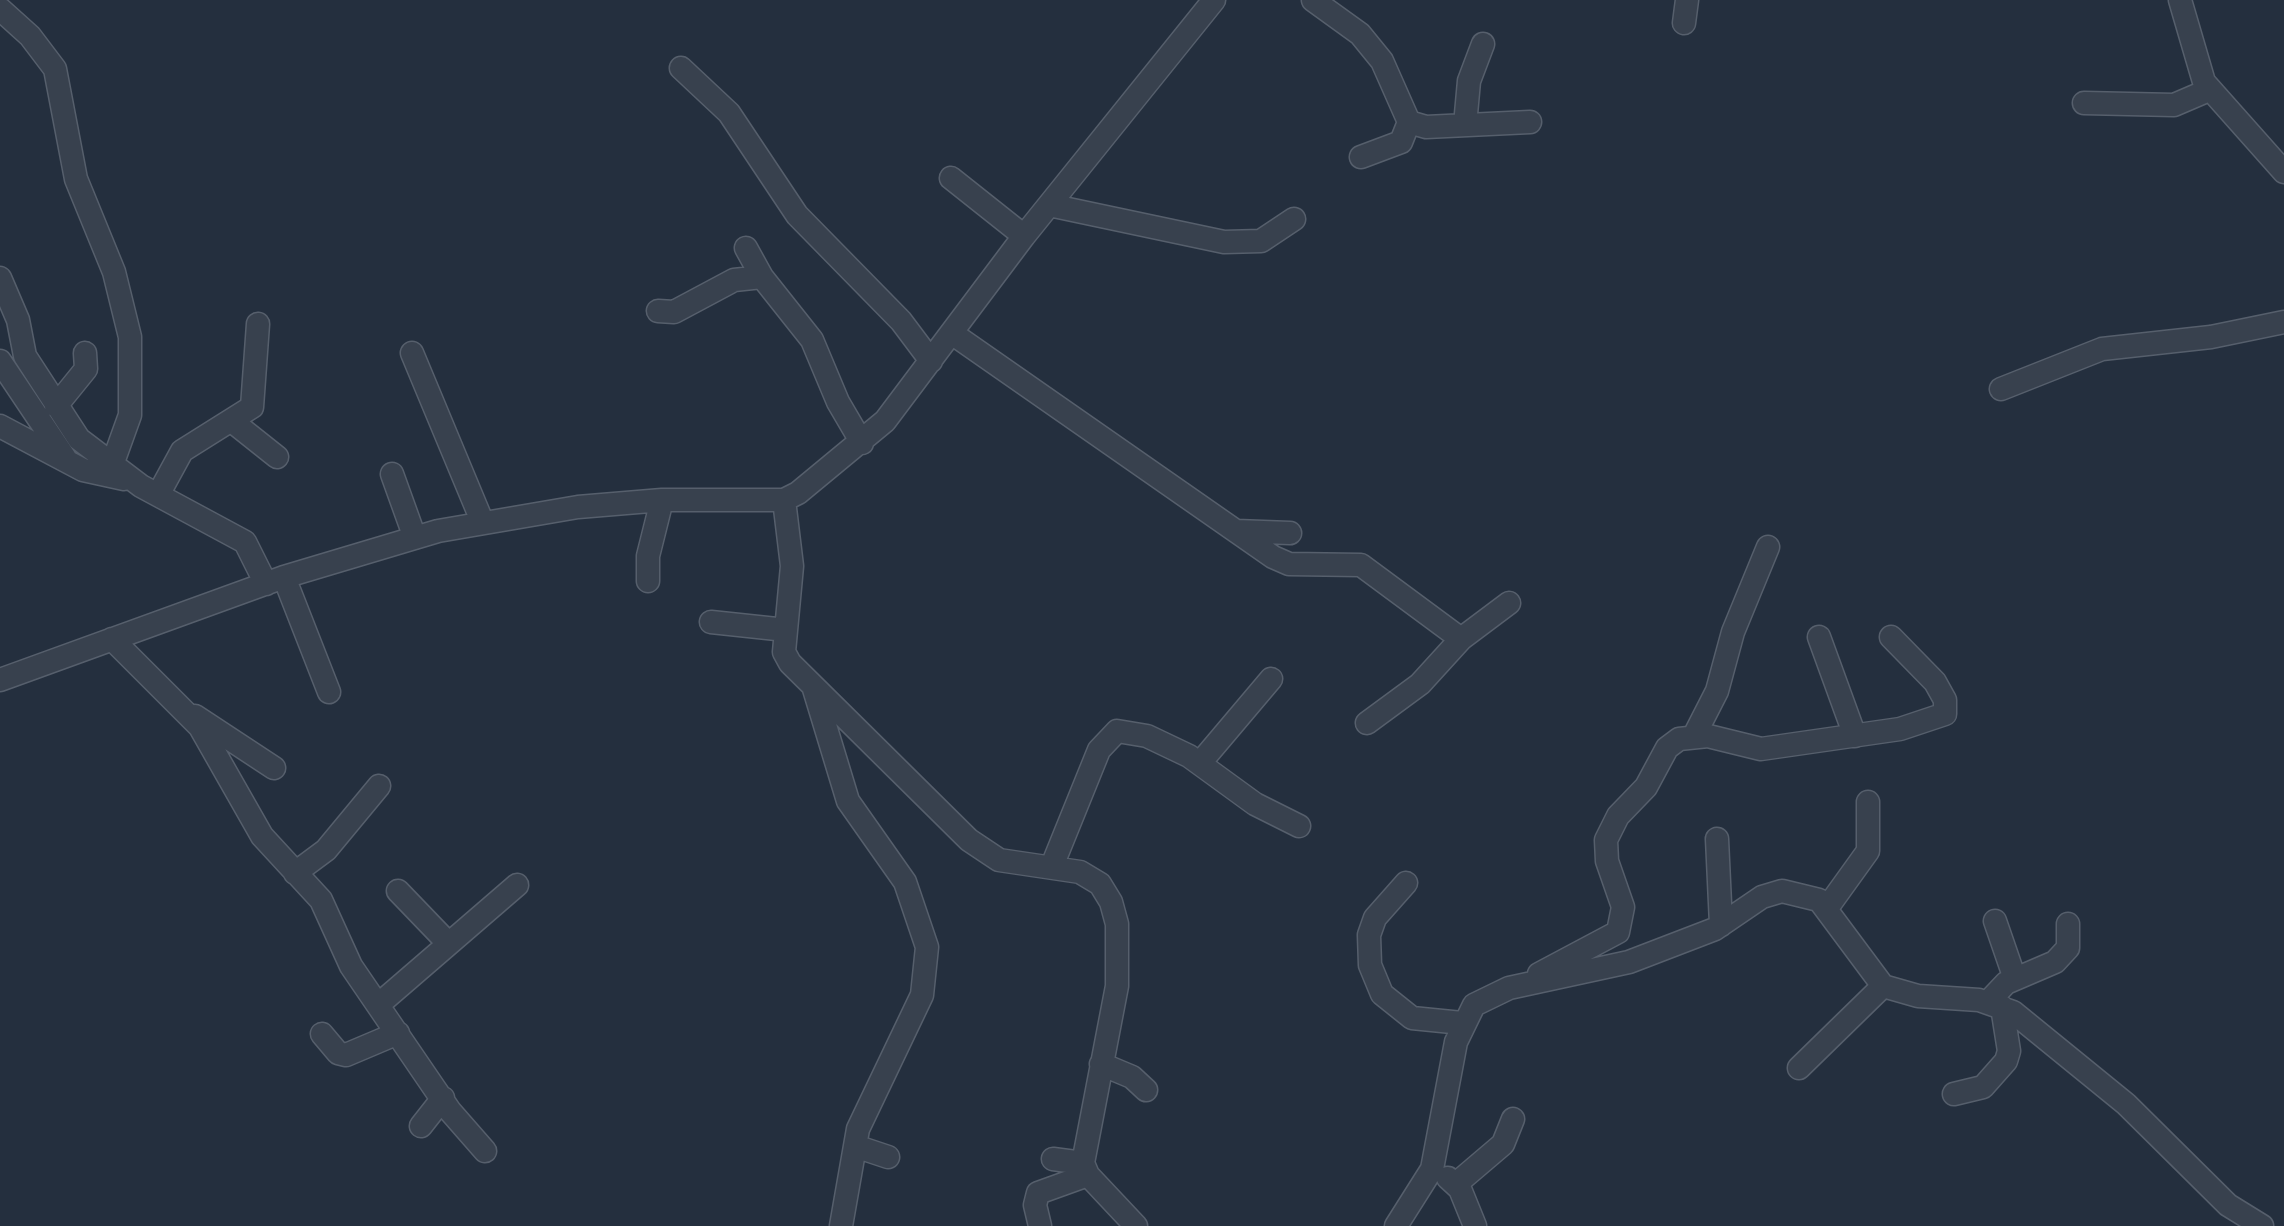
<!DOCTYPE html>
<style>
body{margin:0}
canvas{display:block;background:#242f3e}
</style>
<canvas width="2284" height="1226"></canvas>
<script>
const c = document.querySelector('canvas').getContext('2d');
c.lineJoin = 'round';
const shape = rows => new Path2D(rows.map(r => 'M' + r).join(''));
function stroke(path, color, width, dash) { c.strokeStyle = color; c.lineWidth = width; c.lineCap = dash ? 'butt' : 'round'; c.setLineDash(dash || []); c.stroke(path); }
const minor = shape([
 [1313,0,1360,34,1382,61,1409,122,1401,142,1361,157],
 [2180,0,2204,82,2284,172],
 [0,9,30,36,55,69,76,179,114,272,130,337,130,415,112,465],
 [1684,23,1687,0],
 [681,68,729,113,797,215,901,321,931,361],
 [2084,103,2174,105,2209,90],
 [1409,122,1426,127,1530,122],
 [1465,125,1469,81,1483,44],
 [951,178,1024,236],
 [1049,205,1224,242,1261,241,1294,219],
 [746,248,762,277,812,340,838,402,862,443],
 [0,278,18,320,25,356,79,439,141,486,245,542,266,584],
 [658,311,674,312,734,280,762,277],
 [953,334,1273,557,1289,564,1361,565,1461,639],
 [412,353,482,521],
 [0,361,65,458],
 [2001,389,2102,349,2211,337,2284,322],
 [56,406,86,369,85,353],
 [233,422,277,457],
 [0,426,83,470,124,479],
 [392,474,415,538],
 [158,495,182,451,252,407,258,324],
 [784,500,792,566,784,652,790,663,969,840,999,860,1080,872,1100,884,1111,902,1117,924,1117,986,1083,1163,1088,1175,1136,1226],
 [1236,531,1290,533],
 [284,577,329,692],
 [648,581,648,556,662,500],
 [711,622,786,630],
 [1819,637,1855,736],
 [112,639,200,727,262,836,321,900,351,966,450,1111,485,1151],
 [0,680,284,577,438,531,578,507,662,500,784,500,798,493,885,421,1024,236,1214,0],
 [814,689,848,801,905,882,927,947,922,995,858,1129,841,1226],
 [195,716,274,768],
 [1367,723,1420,684,1461,639,1509,603],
 [1694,736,1717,691,1733,632,1768,547],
 [1200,763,1271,679],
 [1717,839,1721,925],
 [1052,866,1099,750,1117,731,1147,736,1189,756,1255,804,1299,826],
 [295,873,326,850,379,786],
 [1406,883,1375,918,1369,935,1370,965,1382,994,1412,1018,1462,1023],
 [398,891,448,943],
 [1827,908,1868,851,1868,802],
 [1995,921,2015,979],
 [1539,974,1618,932,1623,907,1607,861,1606,840,1618,816,1646,787,1667,748,1679,739,1708,736,1761,749,1900,729,1945,714,1945,700,1935,682,1891,637],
 [1988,1002,2006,983,2055,962,2068,948,2068,924],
 [378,1005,517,885],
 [322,1034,338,1053,346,1055,398,1033],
 [1101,1064,1132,1077,1146,1090],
 [1799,1068,1883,986],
 [1954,1094,1983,1087,2006,1061,2009,1051,2002,1007],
 [421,1126,443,1098],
 [855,1146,888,1157],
 [1053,1159,1083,1163],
 [1448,1178,1460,1189,1475,1226],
 [1456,1184,1503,1144,1513,1119],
 [1040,1226,1035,1205,1038,1193,1088,1175],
 [1396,1226,1432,1169,1456,1042,1474,1005,1509,988,1629,962,1715,929,1762,897,1782,891,1819,900,1883,986,1918,996,1979,1000,2013,1012,2126,1104,2228,1205,2262,1226]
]);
stroke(minor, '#565f6c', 25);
stroke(minor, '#38414e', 22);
</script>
